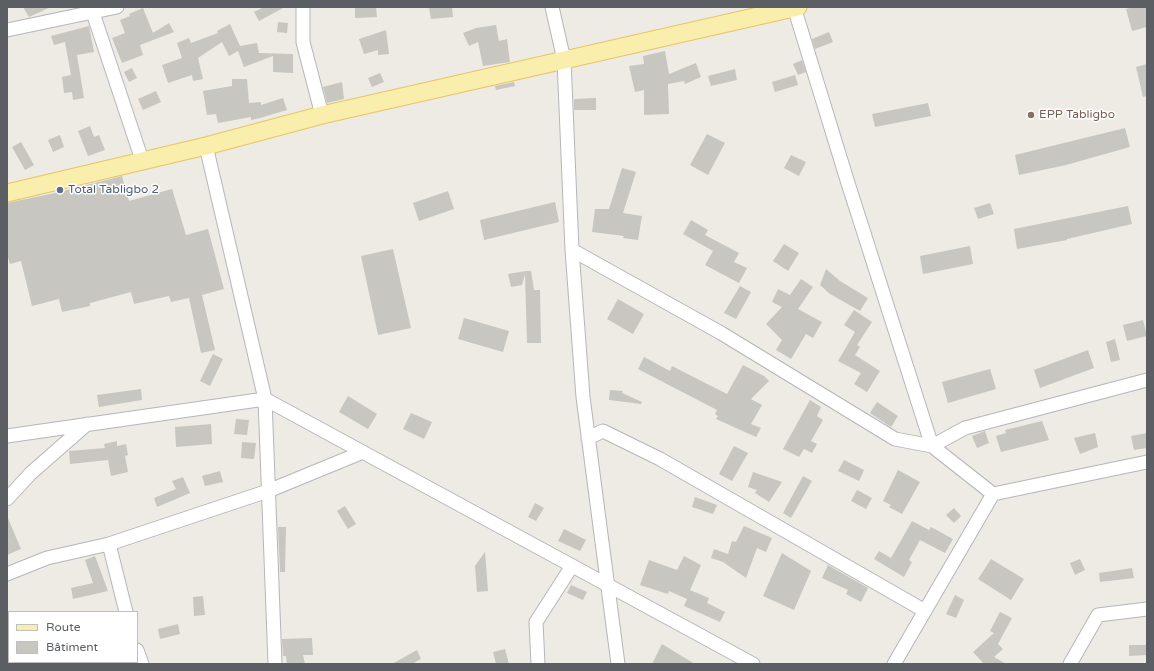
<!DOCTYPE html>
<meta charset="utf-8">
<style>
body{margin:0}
#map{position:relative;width:1154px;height:671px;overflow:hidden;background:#edebe3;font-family:"Varela Round",sans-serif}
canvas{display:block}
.frame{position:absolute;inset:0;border:8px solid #5b5f63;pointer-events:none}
.legend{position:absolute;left:8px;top:611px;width:130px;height:52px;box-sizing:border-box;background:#fff;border:1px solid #bdbfc1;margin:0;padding:5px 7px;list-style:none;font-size:12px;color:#5b5f63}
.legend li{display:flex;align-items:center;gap:8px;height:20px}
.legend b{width:20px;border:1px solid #bdbfc1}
</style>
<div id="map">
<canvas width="1154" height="671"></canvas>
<div class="frame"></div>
<ul class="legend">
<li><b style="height:5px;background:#f9eeac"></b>Route</li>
<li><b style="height:11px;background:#c8c6c0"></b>Bâtiment</li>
</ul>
</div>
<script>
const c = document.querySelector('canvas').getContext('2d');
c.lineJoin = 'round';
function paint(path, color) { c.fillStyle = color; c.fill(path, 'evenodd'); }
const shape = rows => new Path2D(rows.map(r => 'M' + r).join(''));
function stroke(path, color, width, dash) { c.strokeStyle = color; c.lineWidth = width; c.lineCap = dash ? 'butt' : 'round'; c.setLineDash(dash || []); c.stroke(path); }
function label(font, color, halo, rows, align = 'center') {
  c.font = font + ' "Varela Round",sans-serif'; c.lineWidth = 3; c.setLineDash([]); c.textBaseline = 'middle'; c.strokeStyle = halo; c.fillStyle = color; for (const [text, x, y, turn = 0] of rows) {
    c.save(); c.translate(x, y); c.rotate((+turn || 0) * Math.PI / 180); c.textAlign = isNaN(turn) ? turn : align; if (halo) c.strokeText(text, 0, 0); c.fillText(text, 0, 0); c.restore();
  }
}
const building = shape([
 [23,7,51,7,29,17],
 [264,7,285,7,259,21,254,12],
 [355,7,376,7,377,17,355,18],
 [429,7,452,7,453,17,431,19],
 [1133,7,1147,7,1147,27,1132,31,1126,9],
 [143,8,153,33,169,23,174,32,140,45,143,55,122,63,112,38,125,33,120,20,130,16,129,14],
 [278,22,288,23,287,33,277,32],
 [230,24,240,46,257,43,259,53,293,54,293,73,273,72,273,56,244,67,238,51,229,56,222,42,198,58,203,79,193,81,192,75,168,83,162,65,182,58,177,43,189,38,191,43,218,33,217,31],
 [496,25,499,41,507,39,510,62,483,66,478,42,469,46,463,33,476,28],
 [89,26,94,52,77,55,84,98,73,100,72,92,64,93,62,77,71,75,65,42,54,45,51,36],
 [386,30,389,54,378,55,378,50,364,54,359,39],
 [829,32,833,42,815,49,812,39],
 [665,51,669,74,696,63,701,77,685,84,684,81,668,84,669,114,644,115,644,90,635,92,629,66,644,64,643,56],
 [802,60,806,72,798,75,793,64],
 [1147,64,1147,96,1143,97,1136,67],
 [132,68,137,78,129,82,124,72],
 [735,69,737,80,711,86,708,76],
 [380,73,384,82,372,87,368,78],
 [795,75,798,85,775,92,772,82],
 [232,79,247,79,249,103,261,102,261,105,283,98,287,110,260,118,251,120,251,117,218,123,216,114,207,115,203,91,232,86],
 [342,82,344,99,327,103,323,87],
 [514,82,515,86,496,90,495,86],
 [156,91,161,102,143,110,138,99],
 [596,98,596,110,574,110,574,99],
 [928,103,931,116,875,127,872,114],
 [90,126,94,137,99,135,105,150,88,156,78,131],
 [1125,128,1130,147,1066,165,1019,175,1015,155],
 [707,134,725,143,708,175,690,165],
 [60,135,64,147,53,152,48,140],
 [21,142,34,165,25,170,12,147],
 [791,155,806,162,799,176,784,168],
 [622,168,636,172,623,213,642,216,638,240,623,238,624,236,592,232,595,209,609,209],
 [122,176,129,201,172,189,186,235,208,229,224,289,202,295,215,350,201,353,189,298,171,302,169,296,134,304,131,292,90,303,90,306,62,312,59,299,32,306,21,261,10,264,7,254,7,203,55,193],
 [448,191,454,209,419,221,413,203],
 [555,202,559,222,484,240,480,220],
 [990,203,994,214,978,219,974,208],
 [1128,206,1132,224,1067,239,1067,240,1017,249,1014,229],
 [691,220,708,230,705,235,739,253,734,262,747,268,739,283,705,265,713,251,683,234],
 [784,244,799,253,788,271,773,261],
 [970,246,973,264,923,274,920,256],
 [393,249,411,328,378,335,361,256],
 [826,269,840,281,868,298,860,311,830,294,820,285],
 [526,271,531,271,534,290,540,290,541,343,527,343,525,274,522,285,511,287,508,274],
 [801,279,813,287,798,309,822,322,813,338,806,334,791,359,776,350,782,340,766,324,782,307,772,302,778,289,790,295],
 [740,286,751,292,736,319,724,313],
 [618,299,644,314,633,334,607,319],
 [854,310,872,322,857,345,860,347,855,355,880,371,867,392,854,384,861,373,838,361,855,332,844,325],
 [464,318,509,331,503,352,458,339],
 [1143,320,1147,336,1127,341,1123,325],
 [1115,339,1120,360,1111,362,1106,342],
 [1088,350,1094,368,1040,388,1034,370],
 [213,354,223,359,210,386,200,381],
 [644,357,670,371,672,366,727,394,743,365,764,376,769,381,751,399,762,405,751,424,761,428,756,437,716,419,718,416,715,414,717,410,638,369],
 [990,369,996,389,948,403,942,382],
 [141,389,142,400,99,407,97,395],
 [610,390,623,391,622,393,642,402,641,404,609,400],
 [348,396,377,414,368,429,339,412],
 [810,400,821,407,817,416,823,420,811,441,817,444,812,453,804,449,799,457,783,449],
 [877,402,898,416,891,427,870,413],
 [411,413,432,422,424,439,403,429],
 [236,419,249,420,247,435,234,434],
 [1042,421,1049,440,1001,452,996,436,1006,433,1005,430],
 [211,424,212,444,176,447,175,427],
 [985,431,989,443,977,448,972,436],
 [1095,433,1098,447,1080,454,1074,438],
 [1147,433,1147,448,1134,450,1131,436],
 [117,441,117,446,126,444,128,455,125,456,128,472,111,476,108,460,70,464,69,451,105,448,104,444],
 [242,442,256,443,254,459,241,458],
 [734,446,748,453,732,481,719,474],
 [844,460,864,470,859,481,838,471],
 [898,470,920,482,902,514,889,507,891,505,883,501],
 [220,471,223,482,205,486,202,476],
 [753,472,782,482,769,502,755,493,757,490,748,487],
 [803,476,812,481,791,518,783,513],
 [183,477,190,493,157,507,154,498,176,489,172,481],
 [857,490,872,498,866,509,851,501],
 [695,497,717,505,713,514,692,507],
 [535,503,544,508,536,521,528,517],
 [345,506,356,524,348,529,337,511],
 [954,508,961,516,954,523,946,515],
 [7,516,21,549,7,555],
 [912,521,929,530,931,527,953,539,945,553,920,540,909,560,912,562,904,577,874,559,879,551,891,558],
 [744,526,772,538,766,552,757,548,746,578,723,562,711,558,714,549,728,554,732,541,736,542],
 [278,527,286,527,285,572,280,572],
 [564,529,586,540,580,551,558,541],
 [485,552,488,591,477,592,475,566],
 [782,553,811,571,794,610,763,596],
 [95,556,108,591,73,599,71,588,93,583,85,560],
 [684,556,701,565,690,590,709,598,707,603,725,612,720,622,684,606,687,599,669,591,668,594,640,585,649,560,677,570],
 [991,559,1024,579,1011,600,978,579],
 [1080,559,1085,570,1075,575,1070,563],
 [828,565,868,588,861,602,846,594,848,590,822,578],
 [1132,568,1134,578,1100,582,1099,573],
 [571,585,587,592,583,600,567,593],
 [955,595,964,600,956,618,946,614],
 [203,596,205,615,194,616,193,597],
 [1000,612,1012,618,998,644,1003,649,994,657,1006,664,984,664,973,652,994,633,990,631],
 [178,624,180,634,160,639,158,629],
 [312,638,313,655,303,655,305,664,287,664,286,656,283,656,282,639],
 [662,644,695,664,652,664],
 [1129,645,1147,645,1147,655,1129,656],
 [505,649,509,664,496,664,493,652],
 [417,650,421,659,412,664,392,664]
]);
const minor = shape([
 [91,7,142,160],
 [303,7,303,42,322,115],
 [552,7,564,60,572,250,583,397,618,664],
 [794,7,847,180,932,446,965,428,1147,380],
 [7,30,117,7],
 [206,146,265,399,753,664],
 [572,250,721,333,895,439,932,446,993,494],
 [7,436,265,399,275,664],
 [588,438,603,431,660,459,925,611],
 [7,499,31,473,87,424],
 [109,544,126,612],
 [7,574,47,558,109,544,268,491,363,452],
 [137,650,142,664],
 [538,664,536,622,572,566],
 [894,664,993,494,1147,462],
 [1070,664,1098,615,1147,609]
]);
const major = shape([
 [7,193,206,146,322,115,798,7]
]);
const markers = [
 [1031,115,4,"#8d6e63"],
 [60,190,4,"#5c6f8a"]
];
const educationNames = [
 ["EPP Tabligbo",1039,115]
];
const serviceNames = [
 ["Total Tabligbo 2",68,190]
];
paint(building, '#c8c6c0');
stroke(minor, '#b4b6ba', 15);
stroke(major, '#e7c563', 19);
stroke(minor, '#fff', 13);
stroke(major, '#f9eeac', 17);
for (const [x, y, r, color] of markers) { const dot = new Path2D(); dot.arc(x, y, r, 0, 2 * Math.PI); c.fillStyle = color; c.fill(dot); stroke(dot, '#fff', 1.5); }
label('12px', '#785e54', '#fff', educationNames, 'left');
label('12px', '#4e5e75', '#fff', serviceNames, 'left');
</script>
